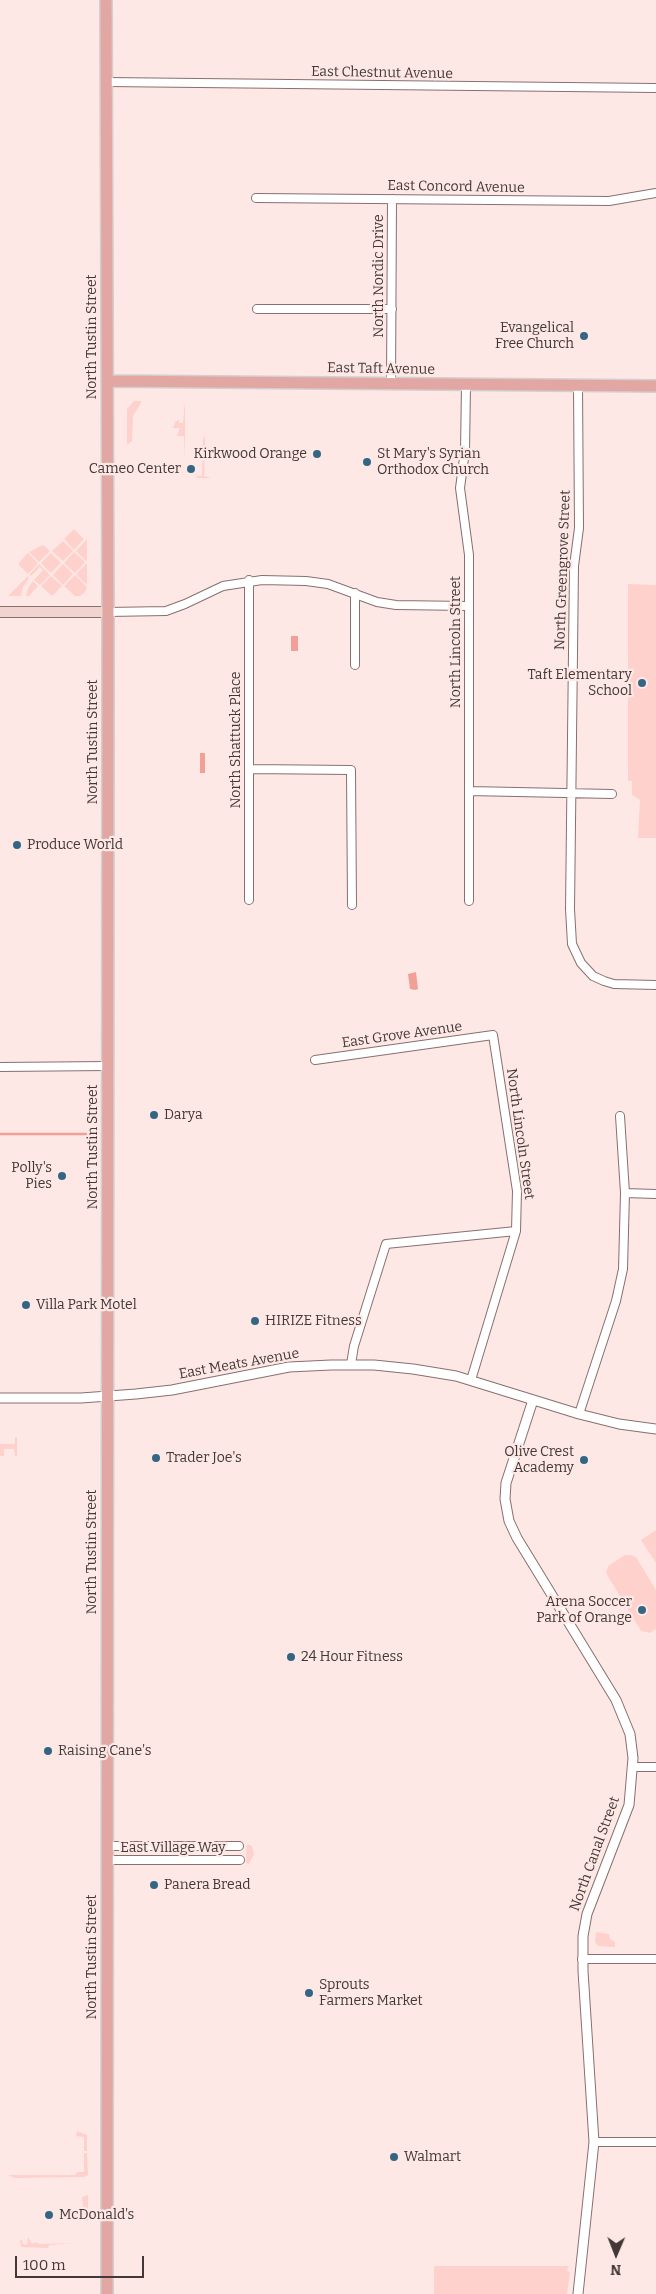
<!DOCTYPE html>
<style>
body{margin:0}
#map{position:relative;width:656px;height:2294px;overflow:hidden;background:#fee8e5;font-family:Bitter,serif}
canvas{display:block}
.north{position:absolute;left:591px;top:2229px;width:50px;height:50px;-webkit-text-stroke:4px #fee8e5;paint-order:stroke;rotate:181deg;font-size:14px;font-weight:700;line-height:20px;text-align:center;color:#423837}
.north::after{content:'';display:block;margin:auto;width:18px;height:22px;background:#423837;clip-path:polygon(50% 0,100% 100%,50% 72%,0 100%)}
.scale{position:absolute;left:15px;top:2256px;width:129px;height:22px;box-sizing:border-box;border:2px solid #423837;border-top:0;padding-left:6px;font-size:15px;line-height:18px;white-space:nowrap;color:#423837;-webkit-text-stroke:4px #fee8e5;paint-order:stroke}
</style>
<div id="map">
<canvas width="656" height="2294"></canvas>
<div class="north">N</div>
<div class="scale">100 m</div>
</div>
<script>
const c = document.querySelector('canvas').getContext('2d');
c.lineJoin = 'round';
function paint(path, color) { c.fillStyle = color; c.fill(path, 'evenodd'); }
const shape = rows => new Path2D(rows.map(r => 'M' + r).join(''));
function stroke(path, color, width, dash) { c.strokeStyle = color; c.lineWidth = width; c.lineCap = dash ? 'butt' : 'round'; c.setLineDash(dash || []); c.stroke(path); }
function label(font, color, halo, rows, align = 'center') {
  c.font = font + ' Bitter,serif'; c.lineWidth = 4.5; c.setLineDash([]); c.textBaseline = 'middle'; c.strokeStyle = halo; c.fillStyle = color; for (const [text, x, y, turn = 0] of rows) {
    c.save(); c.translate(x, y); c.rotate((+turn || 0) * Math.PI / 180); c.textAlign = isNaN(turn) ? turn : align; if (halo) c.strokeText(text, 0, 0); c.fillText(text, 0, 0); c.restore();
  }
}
const green = shape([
 [134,401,141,401,141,403,133,416,132,441,127,445,127,409],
 [185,401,185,460,184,436,177,436,180,428,173,428,175,422,179,420,179,423,183,423],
 [205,435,204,476,211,478,197,478,197,476,202,476,203,440],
 [74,529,84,539,74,550,64,539],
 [87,539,87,560,86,561,76,551],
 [63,541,73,551,63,561,52,551],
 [43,545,50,551,39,562,29,552],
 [74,552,85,562,75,573,64,563],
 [28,553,38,563,28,574,18,564],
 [51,553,61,563,51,573,41,563],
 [87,563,87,585,76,574],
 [39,564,50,575,40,585,34,580,43,570,40,567,31,576,29,575],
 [63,564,73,574,63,585,53,575],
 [75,575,87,587,85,592,80,596,75,596,64,586],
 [28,576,29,578,23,587,21,596,8,596],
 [51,576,62,586,52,596,41,586],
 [33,581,38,586,29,596,26,596,28,588],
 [628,584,656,585,656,838,638,838,640,800,632,795,632,781,628,781],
 [15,1437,17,1437,17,1456,15,1456,14,1449,4,1449,4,1456,0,1456,0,1444,15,1444],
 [656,1530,656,1563,641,1540],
 [625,1555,631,1555,636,1557,656,1590,656,1629,650,1633,641,1631,606,1573,608,1566],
 [247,1844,252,1846,254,1854,249,1864,246,1863],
 [596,1932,609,1934,610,1939,615,1942,615,1947,598,1946,595,1942],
 [77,2131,87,2135,87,2151,84,2151,84,2137,76,2136],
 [84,2153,87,2153,88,2175,84,2177,14,2178,8,2175,75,2175,77,2172,84,2172],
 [88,2195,88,2221,84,2220,82,2197],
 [28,2237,32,2244,35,2242,40,2244,75,2243,49,2245,48,2248,21,2247,20,2240,22,2240,23,2244,27,2245],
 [434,2266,569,2266,567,2270,570,2273,567,2294,434,2294]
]);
const water = shape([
 [291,636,298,636,298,651,291,651],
 [200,753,205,753,205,773,200,773],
 [416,972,418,989,415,990,410,989,408,974]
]);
const stream = shape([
 [0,1134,86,1134]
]);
const minor = shape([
 [107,82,656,88],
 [256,198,609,201,656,193],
 [257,309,392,309],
 [391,384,392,199],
 [466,385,465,451,460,488,469,555,469,901],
 [578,386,579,528,574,566,570,909,572,944,581,963,593,976,604,981,614,984,656,985],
 [249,580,249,900],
 [108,612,166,611,185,604,223,586,262,580,306,581,328,584,377,602,396,605,467,606],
 [355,665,355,593],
 [249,769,351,770,352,905],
 [469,791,612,794],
 [315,1060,493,1035,517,1191,516,1231,471,1380],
 [0,1067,108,1066],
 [625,1193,656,1194],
 [351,1364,354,1346,386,1244,516,1231],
 [579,1414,616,1301,623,1269,625,1193,620,1116],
 [633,1767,656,1767],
 [107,1846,239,1846],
 [107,1860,240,1860],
 [582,1959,656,1959],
 [594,2142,656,2142]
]);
const tertiary = shape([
 [0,1398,81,1398,136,1394,172,1390,289,1367,331,1365,374,1365,413,1369,456,1376,579,1414,619,1424,656,1429],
 [533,1400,506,1483,505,1499,509,1521,517,1538,616,1700,630,1734,633,1758,629,1805,587,1914,583,1936,583,1971,594,2142,578,2294]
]);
const secondary = shape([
 [0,612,108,612]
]);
const primary = shape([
 [106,0,108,612,107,2294],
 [107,381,656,386]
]);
const markers = [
 [584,336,5,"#346684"],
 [317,454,5,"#346684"],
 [367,462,5,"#346684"],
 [191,469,5,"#346684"],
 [642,683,5,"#346684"],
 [17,845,5,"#346684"],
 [154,1115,5,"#346684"],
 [62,1176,5,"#346684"],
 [26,1305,5,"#346684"],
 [255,1321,5,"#346684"],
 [156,1458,5,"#346684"],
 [584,1460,5,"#346684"],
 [642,1610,5,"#346684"],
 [291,1657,5,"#346684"],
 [48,1751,5,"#346684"],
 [154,1885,5,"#346684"],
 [309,1993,5,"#346684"],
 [394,2157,5,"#346684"],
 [49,2215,5,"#346684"]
];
const streetNames = [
 ["East Chestnut Avenue",382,73,1],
 ["East Concord Avenue",456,187,1],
 ["North Nordic Drive",379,276,-90],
 ["North Tustin Street",92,337,-90],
 ["East Taft Avenue",381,369,1],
 ["North Greengrove Street",563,570,-88],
 ["North Lincoln Street",456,642,-90],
 ["North Shattuck Place",236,740,-90],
 ["North Tustin Street",93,742,-90],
 ["East Grove Avenue",402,1035,-8],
 ["North Lincoln Street",520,1134,82],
 ["North Tustin Street",93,1147,-90],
 ["East Meats Avenue",239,1364,-10],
 ["North Tustin Street",92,1552,-90],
 ["East Village Way",173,1848],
 ["North Canal Street",595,1854,-70],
 ["North Tustin Street",92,1957,-90]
];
const poiNames = [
 ["Evangelical",574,328,"right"],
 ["Free Church",574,344,"right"],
 ["Kirkwood Orange",307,454,"right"],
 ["St Mary's Syrian",377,454],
 ["Orthodox Church",377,470],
 ["Cameo Center",181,469,"right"],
 ["Taft Elementary",632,675,"right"],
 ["School",632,691,"right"],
 ["Produce World",27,845],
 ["Darya",164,1115],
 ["Polly's",52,1168,"right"],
 ["Pies",52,1184,"right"],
 ["Villa Park Motel",36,1305],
 ["HIRIZE Fitness",265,1321],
 ["Olive Crest",574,1452,"right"],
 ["Academy",574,1468,"right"],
 ["Trader Joe's",166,1458],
 ["Arena Soccer",632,1602,"right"],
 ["Park of Orange",632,1618,"right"],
 ["24 Hour Fitness",301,1657],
 ["Raising Cane's",58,1751],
 ["Panera Bread",164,1885],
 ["Sprouts",319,1985],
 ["Farmers Market",319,2001],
 ["Walmart",404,2157],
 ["McDonald's",59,2215]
];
paint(green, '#fed1cc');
paint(water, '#f0a097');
stroke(stream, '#f0a097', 2.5);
stroke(minor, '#87706d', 10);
stroke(tertiary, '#87706d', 11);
stroke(secondary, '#87706d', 12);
stroke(primary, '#d2cfcf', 14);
stroke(minor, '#fff', 8);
stroke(tertiary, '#fff', 9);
stroke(secondary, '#f1d3d0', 10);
stroke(primary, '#e2a7a2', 11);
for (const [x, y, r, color] of markers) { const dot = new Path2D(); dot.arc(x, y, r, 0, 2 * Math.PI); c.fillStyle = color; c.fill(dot); stroke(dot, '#fee8e5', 2); }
label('14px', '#423837', '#fee8e5', streetNames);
label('14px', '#423837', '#fee8e5', poiNames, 'left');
</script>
